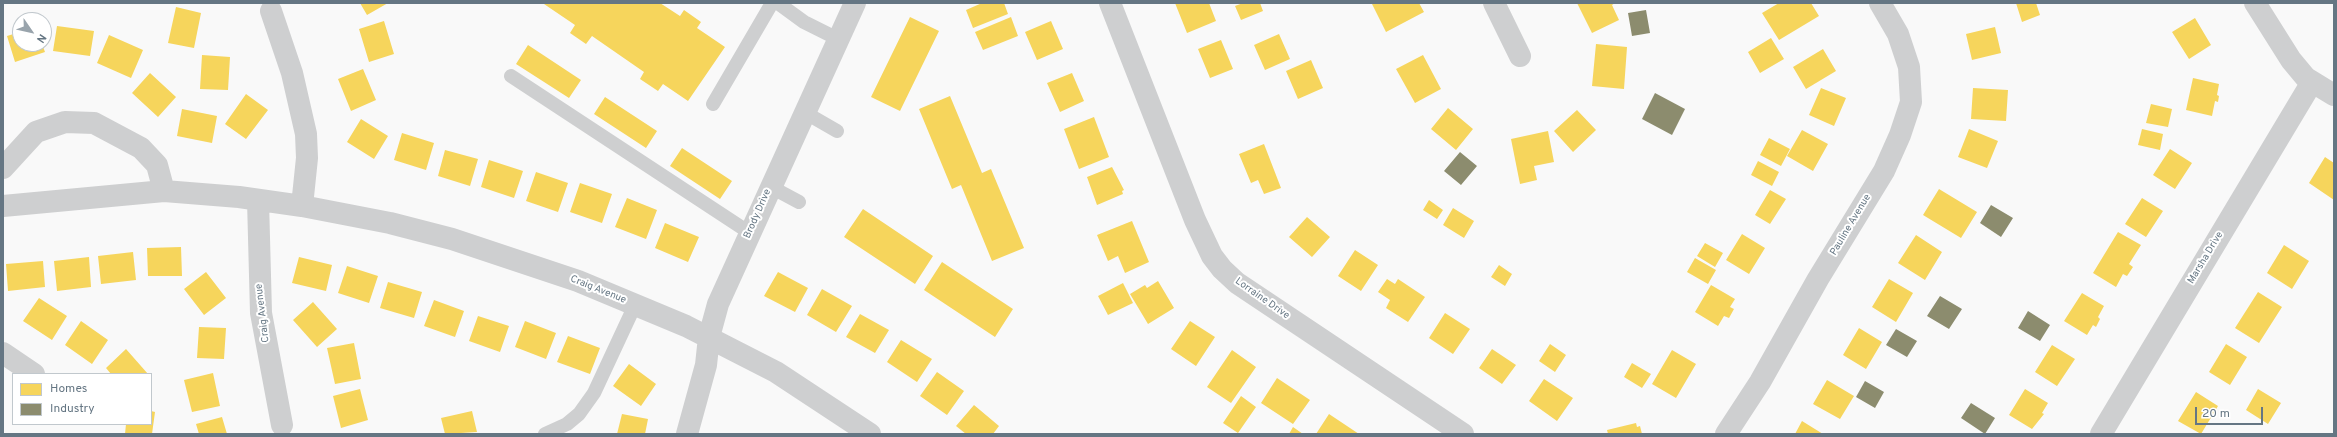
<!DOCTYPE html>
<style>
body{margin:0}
#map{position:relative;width:2337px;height:437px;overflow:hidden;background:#f9f9f9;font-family:Overpass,sans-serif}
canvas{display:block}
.frame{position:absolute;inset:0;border:4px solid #657683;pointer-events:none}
.legend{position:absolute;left:12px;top:373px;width:140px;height:52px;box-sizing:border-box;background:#fff;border:1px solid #c1c8cd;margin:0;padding:5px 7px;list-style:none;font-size:12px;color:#657683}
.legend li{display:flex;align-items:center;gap:8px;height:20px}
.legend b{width:20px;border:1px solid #c1c8cd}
.north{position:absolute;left:12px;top:12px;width:40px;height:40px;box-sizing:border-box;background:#fff;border:1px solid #c1c8cd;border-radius:50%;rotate:124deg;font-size:11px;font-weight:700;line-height:16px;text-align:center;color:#657683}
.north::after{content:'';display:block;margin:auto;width:14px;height:18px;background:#99a4ac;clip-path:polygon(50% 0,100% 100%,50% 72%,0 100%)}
.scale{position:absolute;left:2195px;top:407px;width:68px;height:18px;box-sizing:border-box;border:2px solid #657683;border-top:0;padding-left:5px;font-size:12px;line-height:14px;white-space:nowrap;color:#657683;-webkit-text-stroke:3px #fff;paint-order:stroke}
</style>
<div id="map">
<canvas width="2337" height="437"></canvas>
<div class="frame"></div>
<ul class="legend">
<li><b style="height:11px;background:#f6d55c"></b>Homes</li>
<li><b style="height:11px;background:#8c8c6e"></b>Industry</li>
</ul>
<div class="north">N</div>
<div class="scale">20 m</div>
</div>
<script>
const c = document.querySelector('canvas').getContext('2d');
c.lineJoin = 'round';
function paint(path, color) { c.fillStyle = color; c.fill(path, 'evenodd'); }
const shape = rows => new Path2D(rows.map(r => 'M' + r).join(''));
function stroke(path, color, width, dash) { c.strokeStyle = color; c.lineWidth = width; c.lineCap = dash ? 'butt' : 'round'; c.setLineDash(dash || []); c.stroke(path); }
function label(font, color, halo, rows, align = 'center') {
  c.font = font + ' Overpass,sans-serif'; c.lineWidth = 4; c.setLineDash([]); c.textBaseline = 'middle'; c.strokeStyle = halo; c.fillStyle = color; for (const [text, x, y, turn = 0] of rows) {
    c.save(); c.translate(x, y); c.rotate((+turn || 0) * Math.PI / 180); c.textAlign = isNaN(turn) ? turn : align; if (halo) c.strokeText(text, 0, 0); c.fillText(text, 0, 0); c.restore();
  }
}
const homes = shape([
 [360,3,388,3,367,15],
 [545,3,660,3,680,16,684,10,701,22,697,28,725,47,688,101,663,84,658,91,640,79,644,72,592,36,586,44,570,33,575,25,544,4],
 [982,3,1004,3,1008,14,973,28,966,10],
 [1175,3,1209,3,1216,21,1187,33],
 [1243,3,1260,3,1263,11,1241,20,1235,6],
 [1374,3,1419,3,1424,12,1386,32,1372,4],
 [1577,3,1615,3,1612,5,1619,20,1592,33],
 [1779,3,1811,3,1819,16,1779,40,1762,13],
 [2016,3,2036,3,2040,15,2022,22],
 [176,7,201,13,194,48,168,43],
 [910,17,939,31,900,111,871,97],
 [1011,17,1018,36,983,50,975,32],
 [2195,18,2211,45,2189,59,2172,32],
 [384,21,394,54,369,62,359,29],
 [1051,21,1063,49,1037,60,1025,32],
 [57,26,94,31,90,56,53,51],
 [1995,27,2001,53,1972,60,1966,34],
 [20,32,20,44,42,44,45,52,15,62,7,36],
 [1279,34,1290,59,1265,70,1254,45],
 [109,35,143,50,131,78,97,63],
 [1771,38,1784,59,1760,73,1748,52],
 [1221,40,1233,69,1210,78,1198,49],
 [1596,44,1627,47,1624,89,1592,86],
 [528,45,581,80,569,98,516,64],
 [1823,49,1836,71,1806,89,1793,67],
 [202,55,230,57,228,90,200,89],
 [1423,55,1441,89,1415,103,1396,69],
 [1311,60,1323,88,1298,99,1286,71],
 [363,69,376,100,351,111,338,79],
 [150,73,176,97,158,117,132,93],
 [1072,73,1084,101,1060,112,1047,83],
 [2193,78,2219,84,2217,95,2219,96,2218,102,2215,101,2212,116,2186,110],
 [1821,88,1846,98,1834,126,1809,115],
 [1973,88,2008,90,2006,121,1971,119],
 [246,94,268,110,246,139,225,124],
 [950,96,982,173,991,169,1024,248,992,261,961,185,952,189,919,109],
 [605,97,657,131,646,148,594,114],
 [2151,104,2172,109,2168,127,2146,123],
 [1448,108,1473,129,1456,150,1431,129],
 [182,109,217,116,212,143,177,136],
 [1577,110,1596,130,1573,152,1554,131],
 [1094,117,1109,157,1079,169,1064,129],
 [361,119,388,136,374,159,347,142],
 [1969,129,1998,141,1987,168,1958,157],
 [2142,129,2163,134,2160,150,2138,145],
 [1802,130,1828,144,1813,171,1787,156],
 [1548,131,1554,162,1534,166,1537,180,1520,184,1511,139],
 [402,133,434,143,426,170,394,160],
 [1769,138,1790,149,1781,166,1760,155],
 [1264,144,1281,188,1264,194,1258,180,1251,183,1239,154],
 [682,148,732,181,720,199,670,166],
 [2170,149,2192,163,2175,189,2153,175],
 [445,150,478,159,470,186,438,176],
 [2325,157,2334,163,2334,200,2309,183],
 [489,160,523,171,514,198,481,187],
 [1758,161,1779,172,1772,186,1751,175],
 [1112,167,1124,190,1122,191,1123,194,1097,205,1087,177],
 [536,172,568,183,558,212,526,201],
 [580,183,612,194,602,223,570,212],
 [1939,189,1977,212,1961,238,1923,215],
 [1770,190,1786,199,1770,224,1755,215],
 [627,198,657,210,646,239,615,227],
 [2142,198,2163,211,2146,237,2125,224],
 [1429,200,1443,210,1437,219,1423,210],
 [1453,208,1474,221,1464,238,1443,225],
 [863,209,933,256,915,284,844,237],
 [1307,217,1330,237,1312,257,1289,237],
 [1132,221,1149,262,1125,273,1118,256,1108,261,1097,235],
 [665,223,699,237,688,262,655,248],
 [2118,232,2141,245,2129,264,2133,267,2127,276,2123,274,2116,287,2093,273],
 [1742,234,1765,248,1749,274,1726,260],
 [1916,235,1942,252,1925,280,1898,263],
 [1705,243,1723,253,1715,267,1697,256],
 [2284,245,2309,261,2292,289,2267,273],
 [181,247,182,276,148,276,147,248],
 [1355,250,1378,265,1361,291,1338,276],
 [133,252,136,280,101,284,98,256],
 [89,257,91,287,57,291,54,261],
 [299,257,332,265,326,291,292,283],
 [1695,258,1716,270,1708,284,1687,272],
 [43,261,45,287,8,291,6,264],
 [942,262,1013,309,995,337,924,290],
 [1499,265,1512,274,1505,286,1491,277],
 [347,266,378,276,369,303,338,293],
 [206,272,226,298,204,315,184,289],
 [778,272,808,288,795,312,764,296],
 [1387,279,1395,284,1398,279,1425,297,1408,322,1386,308,1390,300,1378,292],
 [1889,279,1913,293,1896,322,1872,307],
 [1158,281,1174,308,1148,324,1130,294,1145,285,1147,288],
 [388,282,422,292,414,318,380,308],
 [1123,283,1133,303,1108,315,1098,296],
 [1711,285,1735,299,1730,307,1734,309,1729,318,1724,316,1718,326,1695,312],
 [822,289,852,306,836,332,807,315],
 [2258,292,2282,307,2259,343,2235,328],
 [2082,293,2104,306,2098,317,2100,319,2096,327,2093,325,2087,335,2064,321],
 [39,298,67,316,52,340,23,321],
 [434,300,464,311,455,337,424,326],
 [313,302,337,329,317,347,293,320],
 [1445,313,1470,329,1453,354,1429,338],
 [860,314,889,330,875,353,846,337],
 [478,316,509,326,500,352,469,341],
 [81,321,108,340,92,364,65,345],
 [525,321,556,333,546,359,515,347],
 [1190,321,1215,337,1196,366,1171,349],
 [199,327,226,328,224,359,197,358],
 [1859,328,1882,342,1866,369,1843,355],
 [568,336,600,348,590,374,557,362],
 [901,340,932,359,917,382,887,362],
 [354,343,361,379,335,384,327,348],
 [1550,344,1566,355,1555,372,1539,361],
 [2226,344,2247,357,2230,385,2209,372],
 [2052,345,2075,359,2057,386,2035,372],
 [126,349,148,374,111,374,106,368],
 [1492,349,1516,365,1502,384,1479,368],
 [1232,350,1256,367,1231,403,1207,387],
 [1672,350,1696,364,1676,398,1652,384],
 [1632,363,1651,374,1642,388,1624,377],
 [629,364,656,384,641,406,613,386],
 [937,372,964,391,947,415,920,396],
 [213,373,220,406,192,412,184,380],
 [1277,378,1310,400,1293,424,1261,403],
 [1544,379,1573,398,1557,421,1529,401],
 [1827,380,1854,396,1840,419,1813,404],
 [360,389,368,420,341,428,333,396],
 [2025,389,2048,403,2042,413,2044,414,2032,429,2009,415],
 [2258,389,2281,403,2268,424,2246,410],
 [2196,392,2218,406,2201,434,2178,421],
 [1241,396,1256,407,1238,433,1223,423],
 [974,405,999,426,993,434,966,434,956,426],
 [151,411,155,412,152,434,125,434,126,424,151,424],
 [472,411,477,432,445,434,441,418],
 [622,414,648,419,645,434,617,434],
 [1329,414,1359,434,1316,434],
 [222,417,227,434,199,434,196,424],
 [1802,421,1823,434,1795,434],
 [1636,423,1637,427,1640,426,1642,434,1608,434,1607,430],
 [1293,427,1303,434,1289,434]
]);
const industry = shape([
 [1646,10,1650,33,1632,36,1628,13],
 [1655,93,1685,109,1672,135,1642,119],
 [1460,152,1477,166,1461,185,1444,171],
 [1991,205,2013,218,2001,237,1980,223],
 [1940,296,1962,309,1949,329,1927,316],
 [2028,311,2050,325,2040,341,2018,328],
 [1896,329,1917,341,1907,357,1886,345],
 [1865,381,1884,392,1875,408,1856,397],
 [1971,403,1995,418,1985,434,1961,418]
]);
const service = shape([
 [778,3,804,22,838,39],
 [511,76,750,233],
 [713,104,772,3],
 [804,112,837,131],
 [771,187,799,202],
 [545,434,567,424,579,414,594,393,635,305]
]);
const minor = shape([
 [1110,3,1195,220,1212,256,1222,269,1237,283,1463,434],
 [1494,3,1520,56],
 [2255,3,2291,60,2306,78,2334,95],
 [271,11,292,73,306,134,307,158,302,206],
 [3,168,36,132,65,122,94,123,141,148,157,165,164,191],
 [258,200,261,313,282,425],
 [3,206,164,191,239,197,302,206,390,223,452,239,578,281,686,326,776,372,870,434],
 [3,353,34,374],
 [687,434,706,365,709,337,718,304,855,3],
 [1726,434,1760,382,1818,279,1884,171,1900,135,1911,102,1909,67,1898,34,1880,3],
 [2101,434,2312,82]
]);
const streetNames = [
 ["Brody Drive",758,214,-66],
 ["Pauline Avenue",1851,225,-59],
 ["Marsha Drive",2206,258,-59],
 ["Craig Avenue",598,290,22],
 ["Lorraine Drive",1262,299,35],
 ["Craig Avenue",263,313,-97]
];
paint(homes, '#f6d55c');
paint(industry, '#8c8c6e');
stroke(service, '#cecfd0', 14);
stroke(minor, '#cecfd0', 22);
label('10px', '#657683', '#fff', streetNames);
</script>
